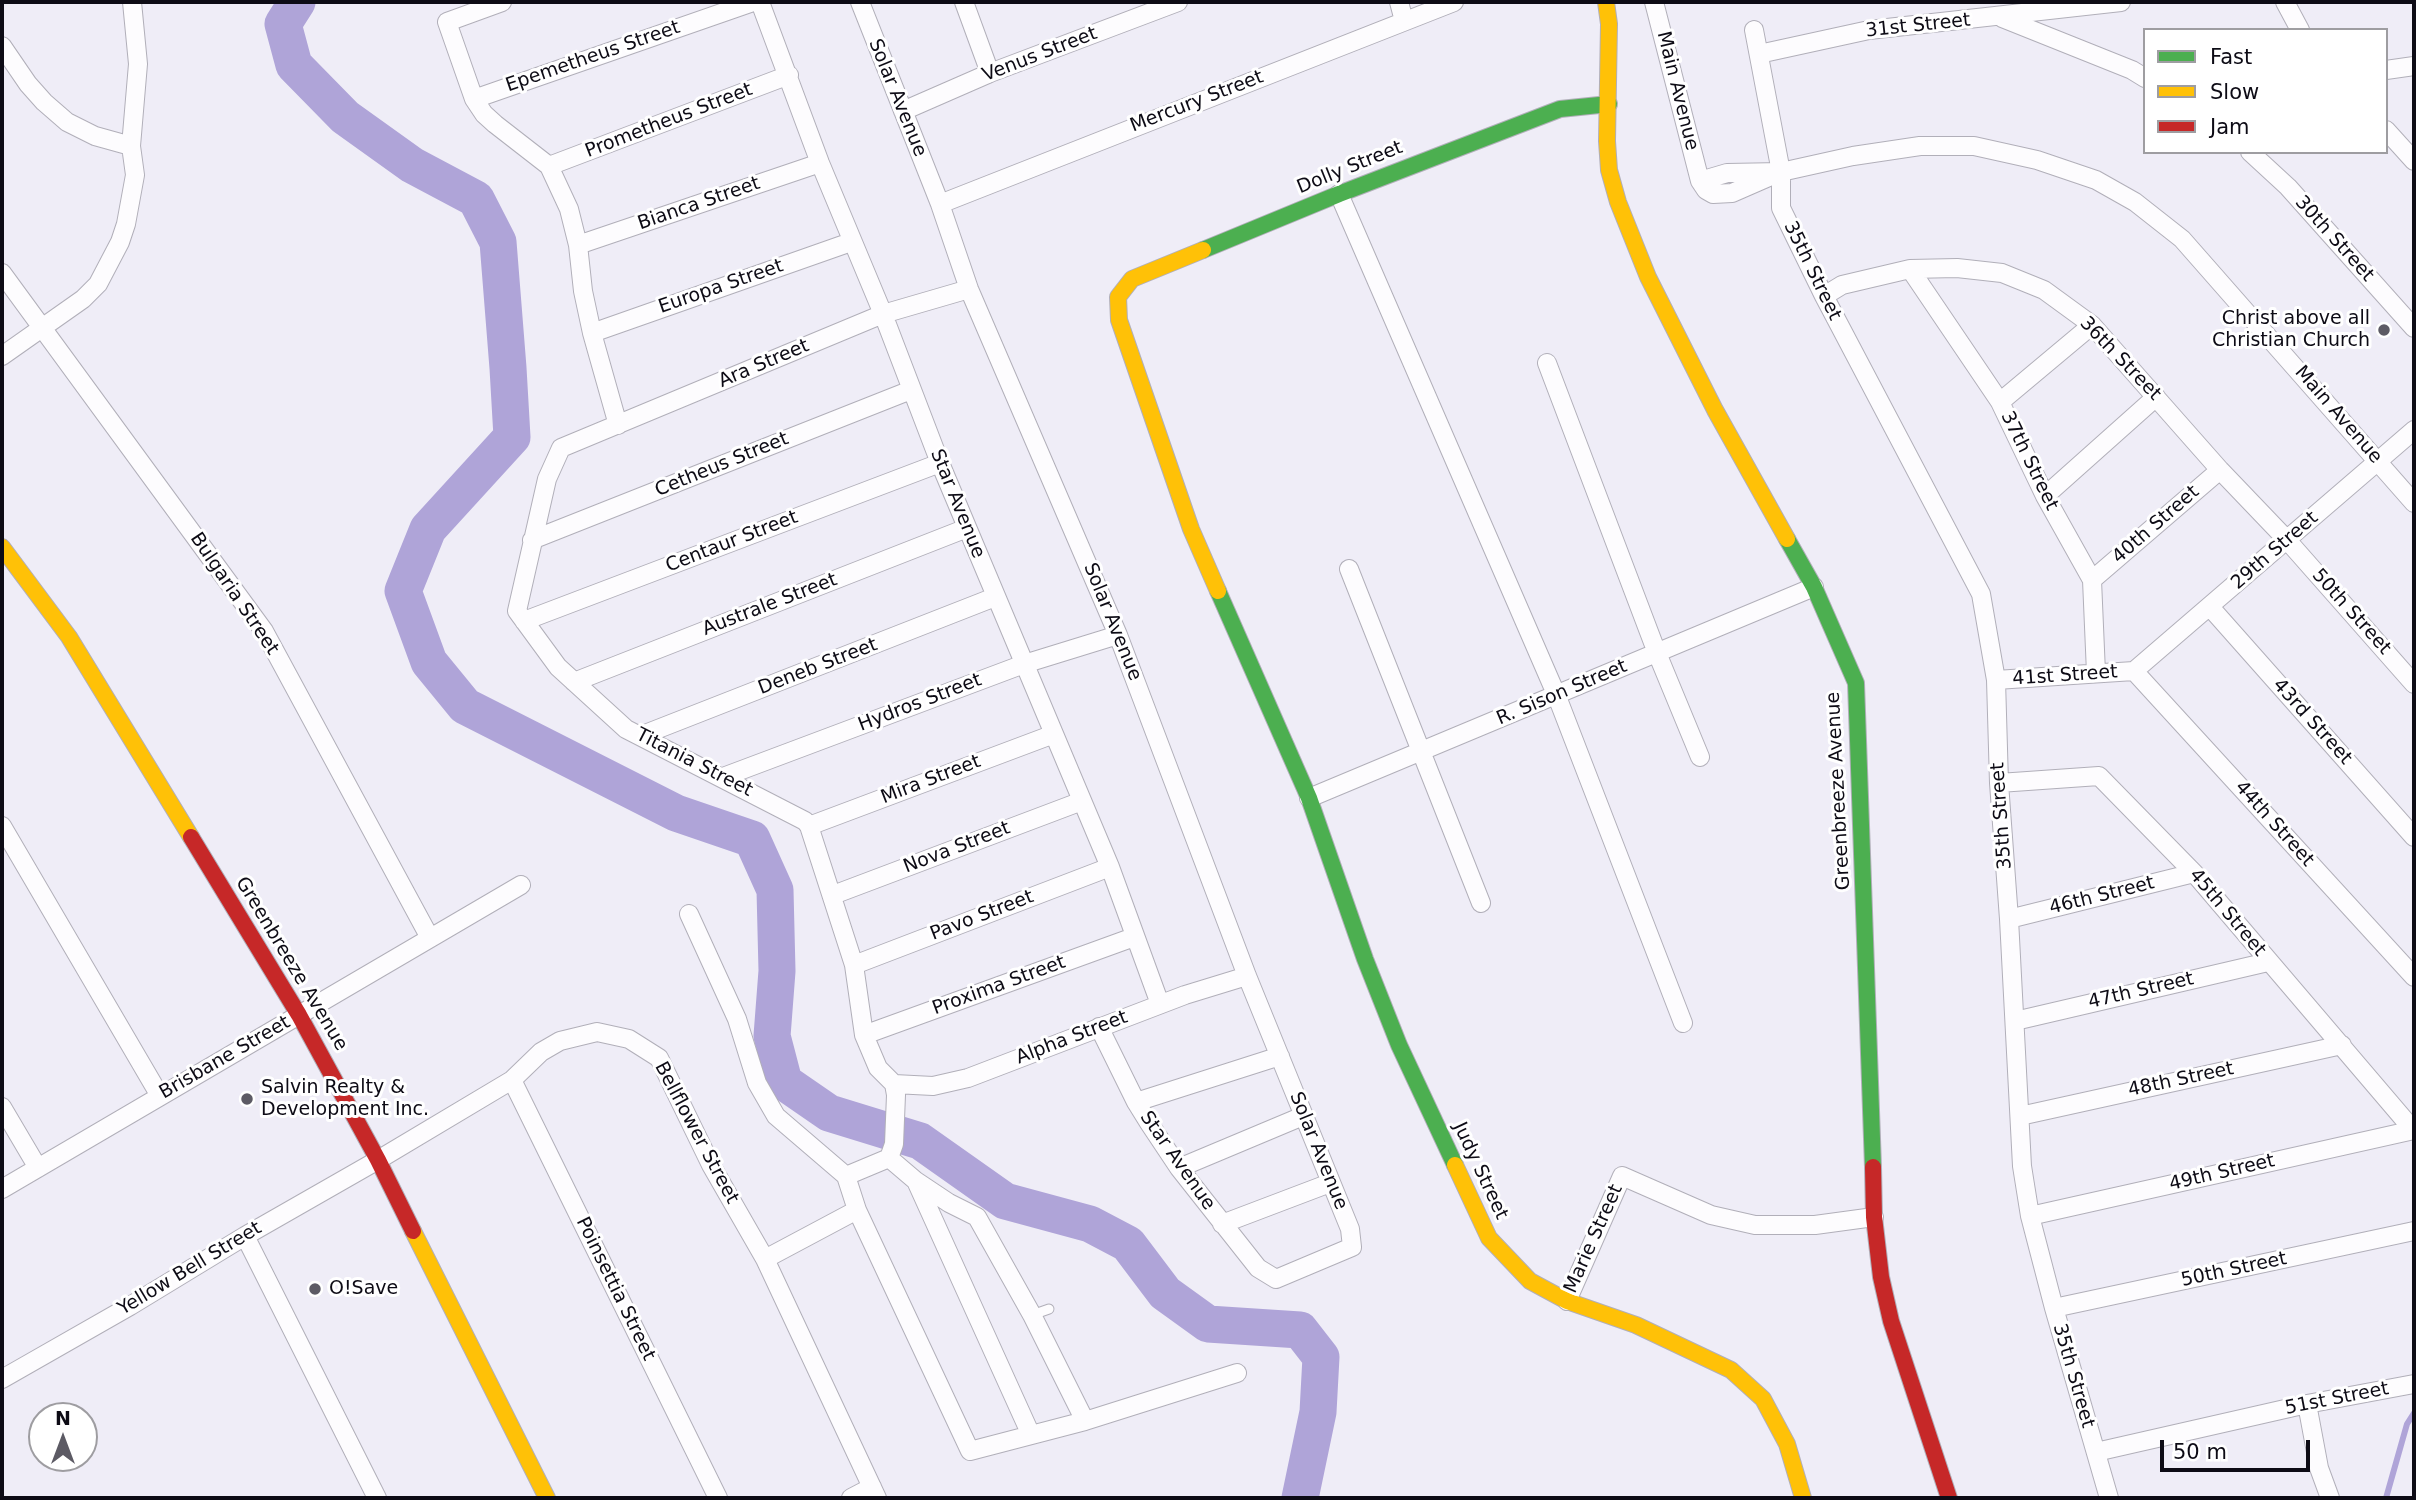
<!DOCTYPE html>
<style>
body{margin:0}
#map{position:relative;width:2416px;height:1500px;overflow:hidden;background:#efedf7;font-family:"DejaVu Sans",sans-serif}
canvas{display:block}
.frame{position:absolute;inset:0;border:4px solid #0d0b15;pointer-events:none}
.legend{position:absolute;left:2143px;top:28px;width:245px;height:126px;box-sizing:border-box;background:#fff;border:2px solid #9e9da1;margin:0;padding:9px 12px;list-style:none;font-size:21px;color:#0d0b15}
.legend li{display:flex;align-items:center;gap:14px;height:35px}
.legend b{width:35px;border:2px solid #9e9da1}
.north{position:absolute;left:28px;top:1402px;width:70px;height:70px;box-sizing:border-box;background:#fff;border:2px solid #9e9da1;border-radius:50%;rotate:0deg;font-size:19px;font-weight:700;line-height:28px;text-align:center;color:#0d0b15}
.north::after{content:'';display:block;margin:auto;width:24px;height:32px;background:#5c5a64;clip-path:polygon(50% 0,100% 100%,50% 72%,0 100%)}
.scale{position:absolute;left:2160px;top:1440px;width:150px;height:32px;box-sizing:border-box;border:4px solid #0d0b15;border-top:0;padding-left:9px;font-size:21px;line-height:24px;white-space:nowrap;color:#0d0b15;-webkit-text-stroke:5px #fff;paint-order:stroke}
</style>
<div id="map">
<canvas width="2416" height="1500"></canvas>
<div class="frame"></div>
<ul class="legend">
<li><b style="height:9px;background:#4caf50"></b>Fast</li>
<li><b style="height:9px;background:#ffc107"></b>Slow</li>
<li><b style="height:9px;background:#c62828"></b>Jam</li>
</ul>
<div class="north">N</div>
<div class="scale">50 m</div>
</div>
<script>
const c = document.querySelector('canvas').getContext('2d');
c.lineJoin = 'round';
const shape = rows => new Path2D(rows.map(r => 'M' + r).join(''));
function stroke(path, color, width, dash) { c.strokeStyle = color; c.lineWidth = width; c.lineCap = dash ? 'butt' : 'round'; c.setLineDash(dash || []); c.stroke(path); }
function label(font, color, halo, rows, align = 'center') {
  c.font = font + ' "DejaVu Sans",sans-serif'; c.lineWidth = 6; c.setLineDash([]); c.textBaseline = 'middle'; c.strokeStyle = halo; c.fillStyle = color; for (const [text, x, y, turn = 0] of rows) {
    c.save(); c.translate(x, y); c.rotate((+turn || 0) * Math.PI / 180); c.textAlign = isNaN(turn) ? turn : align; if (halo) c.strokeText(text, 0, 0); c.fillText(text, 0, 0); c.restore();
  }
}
const stream = shape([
 [2386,1498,2407,1424,2414,1413]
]);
const river = shape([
 [297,2,283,24,294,65,345,117,412,165,476,199,498,242,508,368,512,437,428,529,403,591,429,662,465,706,676,813,752,839,775,890,777,971,772,1036,784,1082,829,1113,920,1141,1005,1201,1090,1224,1128,1244,1165,1293,1208,1324,1300,1330,1321,1357,1318,1412,1300,1498]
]);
const lane = shape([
 [1032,1315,1049,1309]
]);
const street = shape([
 [502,2,447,22,474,99,484,114,495,124,549,166,569,209,578,245,583,291,592,333,618,425],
 [760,2,820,163,883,314,940,463,1110,867,1160,1004],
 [860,2,940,204,969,289,1118,635,1247,976,1350,1229,1352,1247,1276,1279,1258,1268,1179,1168,1149,1123,1136,1102,1099,1027],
 [964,2,990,73],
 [1399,2,1404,21],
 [1654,2,1700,181,1706,190,1713,194,1732,193,1771,176],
 [2285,2,2300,30],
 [2002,18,2132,70,2145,78],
 [1754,30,1781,172,1781,208,1824,296,1981,594,1996,680,1999,783,2009,919,2022,1166,2030,1216,2054,1308,2109,1498],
 [2,46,28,84,44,102,67,122,95,136,131,146],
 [1759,54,1869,30,2121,2],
 [2386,70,2414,66],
 [474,99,753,2],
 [903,111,990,73,1178,2],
 [2386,130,2414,161],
 [2250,152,2288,187,2414,328],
 [549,166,789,75],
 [1700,181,1727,173,1781,172,1853,156,1920,146,1974,146,2037,160,2096,180,2135,202,2182,239,2414,503],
 [1339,194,1556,694,1683,1023],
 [940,204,1454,2],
 [578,245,820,163],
 [1910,269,2000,402,2045,496,2092,580,2096,673],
 [2,273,264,631,430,938],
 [1824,296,1842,285,1910,269,1957,268,2002,273,2044,290,2092,325,2220,470,2287,540,2414,684],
 [592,333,851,242],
 [2,356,83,299,98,284,120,242,126,224,135,175,131,146,138,64,132,2],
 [1547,363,1657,653,1700,757],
 [2000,402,2092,325],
 [2045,496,2156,397],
 [532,540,911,390],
 [1349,569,1481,903],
 [2092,580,2220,470],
 [2210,607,2414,837],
 [524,621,940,463],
 [2134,671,2414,977],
 [2134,671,2414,430],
 [1996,680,2134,671],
 [574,682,967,528],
 [640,736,995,597],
 [723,777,1024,664,1118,635],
 [1999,783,2099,776,2194,873,2414,1131],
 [1309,798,1814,587],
 [2,826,160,1096],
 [809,826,1054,734],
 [833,895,1082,801],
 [689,914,737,1019,757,1083,776,1116,846,1176,889,1158,894,1144,896,1095,894,1084],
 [2009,919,2194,873],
 [854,965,1110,867],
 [2015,1021,2268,962],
 [864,1035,1134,937],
 [512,1080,718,1498],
 [894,1084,878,1068,864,1035,854,965,809,826,805,821,626,729,558,667,517,611,547,479,561,448,883,314,969,289],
 [894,1084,933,1086,968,1078,1185,995,1247,976],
 [1136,1102,1280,1056],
 [2,1107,38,1168],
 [2020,1116,2342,1045],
 [889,1158,916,1181,949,1203,977,1217,1032,1315,1085,1421],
 [1179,1168,1303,1116],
 [846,1176,857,1210,970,1451,1085,1421,1237,1373],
 [916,1181,1031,1435],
 [2,1189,521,885],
 [2030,1216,2414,1130],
 [1222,1224,1330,1183],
 [245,1236,377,1498],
 [765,1259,857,1210],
 [1567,1301,1622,1176,1711,1215,1755,1225,1815,1225,1874,1217],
 [2054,1308,2414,1231],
 [2,1379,130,1306,245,1236,378,1160,512,1080,541,1052,560,1041,597,1032,629,1039,659,1058,711,1165,765,1259,877,1498],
 [2307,1404,2319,1468,2330,1498],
 [2096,1452,2307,1404,2414,1384],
 [851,1498,872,1487]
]);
const fast = shape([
 [1203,250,1339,194,1560,109,1609,104],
 [1787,539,1814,587,1856,683,1873,1167],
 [1218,591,1309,798,1365,959,1399,1045,1455,1165]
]);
const slow = shape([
 [1606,2,1609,24,1607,141,1609,170,1618,202,1648,277,1715,410,1787,539],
 [1203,250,1132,279,1118,297,1119,320,1191,529,1218,591],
 [2,547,69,637,191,837],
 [1455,1165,1489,1238,1530,1281,1567,1301,1636,1325,1731,1370,1763,1399,1787,1444,1803,1498],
 [413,1231,547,1498]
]);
const jam = shape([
 [191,837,299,1015,378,1160,413,1231],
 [1873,1167,1874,1217,1881,1277,1891,1321,1949,1498]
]);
const markers = [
 [2384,330,7,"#5c5a64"],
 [247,1099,7,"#5c5a64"],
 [315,1289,7,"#5c5a64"]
];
const streetNames = [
 ["31st Street",1918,26,-6],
 ["Venus Street",1040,55,-21],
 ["Epemetheus Street",593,57,-19],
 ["Main Avenue",1677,91,76],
 ["Solar Avenue",897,98,68],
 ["Mercury Street",1197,102,-21],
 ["Prometheus Street",669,121,-21],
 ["Dolly Street",1350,168,-22],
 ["Bianca Street",699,204,-19],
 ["30th Street",2334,239,48],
 ["35th Street",1812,271,64],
 ["Europa Street",721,287,-19],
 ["36th Street",2120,359,46],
 ["Ara Street",764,364,-23],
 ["Main Avenue",2338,415,49],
 ["37th Street",2029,461,64],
 ["Cetheus Street",722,465,-22],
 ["Star Avenue",957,504,68],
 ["40th Street",2156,525,-41],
 ["Centaur Street",732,542,-21],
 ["29th Street",2275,551,-41],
 ["Bulgaria Street",234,594,56],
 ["Australe Street",770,605,-21],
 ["50th Street",2351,612,48],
 ["Solar Avenue",1112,622,68],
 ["Deneb Street",818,667,-21],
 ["41st Street",2065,676,-4],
 ["R. Sison Street",1562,693,-23],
 ["Hydros Street",920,703,-21],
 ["43rd Street",2312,722,48],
 ["Titania Street",694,763,27],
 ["Mira Street",931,780,-21],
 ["Greenbreeze Avenue",1839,791,-93],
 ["35th Street",2002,816,-94],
 ["44th Street",2274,824,48],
 ["Nova Street",957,848,-21],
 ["46th Street",2102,896,-14],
 ["45th Street",2227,913,50],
 ["Pavo Street",982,916,-21],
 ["Greenbreeze Avenue",291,964,59],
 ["Proxima Street",999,986,-20],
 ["47th Street",2141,991,-13],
 ["Alpha Street",1072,1038,-21],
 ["Brisbane Street",225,1058,-30],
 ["48th Street",2181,1080,-12],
 ["Bellflower Street",696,1133,62],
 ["Solar Avenue",1318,1151,68],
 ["Star Avenue",1177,1161,55],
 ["Judy Street",1480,1171,65],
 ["49th Street",2222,1173,-13],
 ["Marie Street",1594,1239,-66],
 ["Yellow Bell Street",190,1269,-31],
 ["50th Street",2234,1270,-12],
 ["Poinsettia Street",615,1289,64],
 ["35th Street",2073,1376,74],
 ["51st Street",2337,1399,-11]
];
const poiNames = [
 ["Christ above all",2370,319,"right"],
 ["Christian Church",2370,341,"right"],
 ["Salvin Realty &",261,1088],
 ["Development Inc.",261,1110],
 ["O!Save",329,1289]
];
stroke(stream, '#afa4d8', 6);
stroke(river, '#afa4d8', 37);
stroke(lane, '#b1afb9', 11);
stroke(street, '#b1afb9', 20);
stroke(fast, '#b1afb9', 18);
stroke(slow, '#b1afb9', 18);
stroke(jam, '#b1afb9', 18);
stroke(lane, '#fdfcfe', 9);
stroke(street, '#fdfcfe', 18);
stroke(fast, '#4caf50', 16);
stroke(slow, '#ffc107', 16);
stroke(jam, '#c62828', 16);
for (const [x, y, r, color] of markers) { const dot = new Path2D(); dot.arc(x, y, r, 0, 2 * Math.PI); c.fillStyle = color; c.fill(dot); stroke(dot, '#fff', 2.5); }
label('19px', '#0d0b15', '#fff', streetNames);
label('19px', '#0d0b15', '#fff', poiNames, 'left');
</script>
